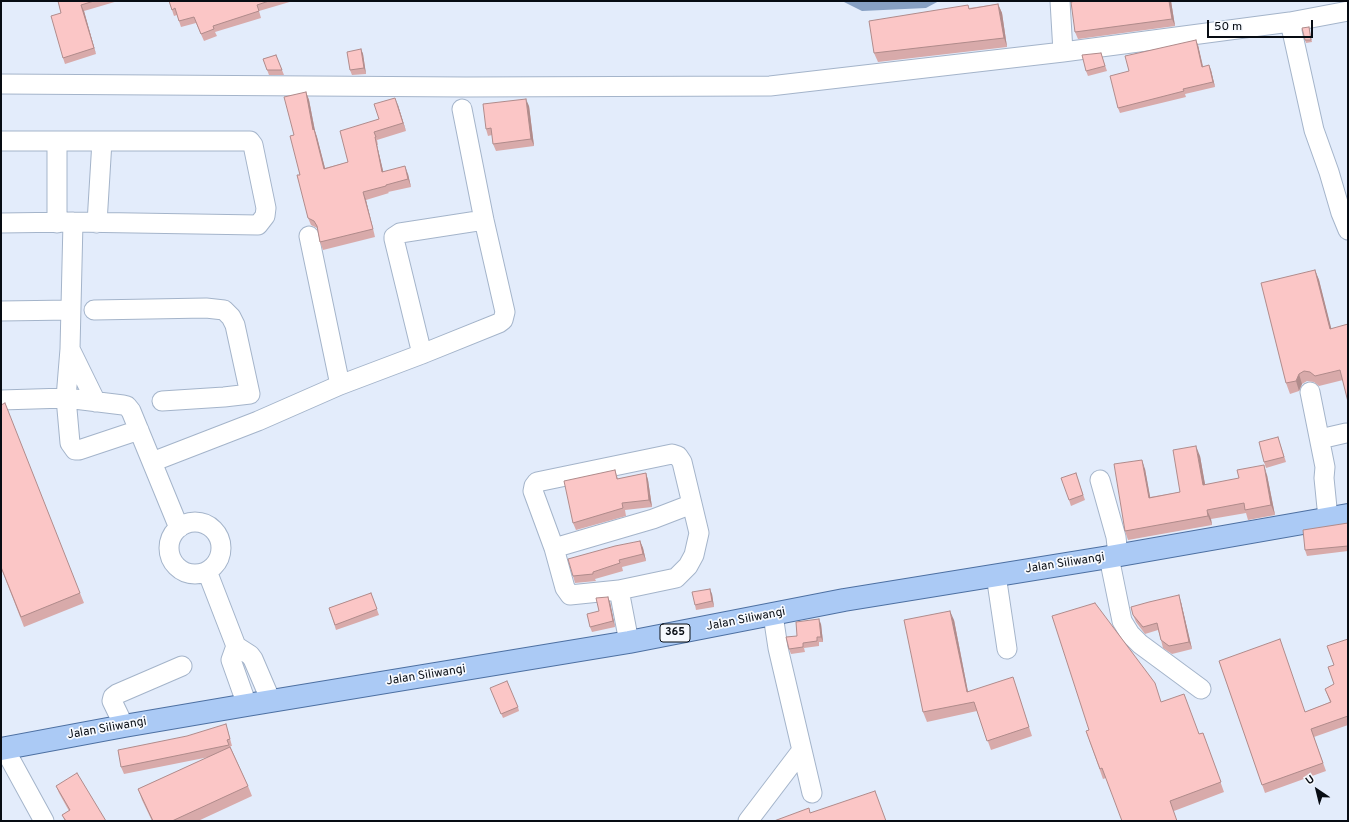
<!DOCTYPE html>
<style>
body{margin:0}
#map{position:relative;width:1349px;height:822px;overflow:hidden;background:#e3ecfb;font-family:Overpass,sans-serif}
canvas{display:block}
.frame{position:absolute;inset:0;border:2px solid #070c13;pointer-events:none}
.north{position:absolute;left:1297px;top:770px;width:40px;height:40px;-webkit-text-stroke:3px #f6f9fe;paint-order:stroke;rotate:325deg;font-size:11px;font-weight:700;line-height:16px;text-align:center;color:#070c13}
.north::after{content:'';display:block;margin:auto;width:14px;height:18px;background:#070c13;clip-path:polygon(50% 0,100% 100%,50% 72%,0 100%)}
.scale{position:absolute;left:1207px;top:20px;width:106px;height:18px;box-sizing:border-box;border:2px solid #070c13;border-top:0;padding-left:5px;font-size:12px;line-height:14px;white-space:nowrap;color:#070c13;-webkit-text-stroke:3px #f6f9fe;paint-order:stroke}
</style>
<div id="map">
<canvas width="1349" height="822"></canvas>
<div class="frame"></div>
<div class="north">U</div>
<div class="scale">50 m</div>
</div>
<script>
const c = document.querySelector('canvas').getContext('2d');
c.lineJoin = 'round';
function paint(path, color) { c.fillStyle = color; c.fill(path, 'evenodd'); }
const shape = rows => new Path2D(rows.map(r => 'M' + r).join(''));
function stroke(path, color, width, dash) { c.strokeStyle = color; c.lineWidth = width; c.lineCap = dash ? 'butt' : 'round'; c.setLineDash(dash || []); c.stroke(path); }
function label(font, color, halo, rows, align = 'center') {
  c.font = font + ' Overpass,sans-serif'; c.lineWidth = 3.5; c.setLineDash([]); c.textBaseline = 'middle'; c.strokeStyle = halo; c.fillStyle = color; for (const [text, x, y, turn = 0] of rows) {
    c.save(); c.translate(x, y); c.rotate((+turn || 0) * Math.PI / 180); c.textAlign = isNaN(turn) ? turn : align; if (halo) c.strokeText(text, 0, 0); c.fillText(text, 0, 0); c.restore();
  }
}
const water = shape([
 [842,1,939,1,926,8,862,11]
]);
const minor = shape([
 [1060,1,1063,52],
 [1290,22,1314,130,1329,172,1341,213,1348,230],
 [1,84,466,87,770,86,1063,52,1290,22,1348,11],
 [1,141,250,141,253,145,266,208,265,216,258,225,73,222,1,223],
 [73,222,70,349,66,398,70,443,75,450,79,450,139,430],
 [57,223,57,142],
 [97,223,102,141],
 [309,236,340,385],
 [94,310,206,308,224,310,231,317,235,325,250,394,224,397,162,401],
 [1,311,71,310],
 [70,349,96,402],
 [422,354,394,239,394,237,400,233,484,220],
 [1310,392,1325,467,1324,478,1328,518],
 [1,400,66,398,123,405,127,406,131,411,179,528],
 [1320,439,1346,433],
 [152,462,258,421,340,385,422,354,499,323,503,320,505,312,484,220,462,109],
 [1100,480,1116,537,1118,555],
 '169 548a26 26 0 1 1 52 0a26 26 0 1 1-52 0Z',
 [554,548,653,519,692,504],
 [1109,557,1122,621,1130,634,1140,644,1201,689],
 [207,571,236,646,250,655,253,659,271,701],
 [996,575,1007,649],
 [619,590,570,595,565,588,554,548,533,491,534,486,537,482,672,454,678,456,682,462,699,533,694,555,688,566,676,578,619,590,629,642],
 [773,615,778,648,812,793],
 [236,646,231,660,247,705],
 [124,726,112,701,113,697,117,694,182,666],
 [4,748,44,821],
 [748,821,802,750]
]);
const major = shape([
 [1,749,124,726,247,705,629,642,844,600,1109,557,1348,515]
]);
const wall = shape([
 [58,1,118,1,84,11,96,54,65,64,63,58,61,13],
 [169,1,293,1,259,11,261,18,215,32,217,36,204,41,196,23,181,27,177,15,174,16],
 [1076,1,1171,1,1175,26,1078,39,1075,32],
 [998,4,1002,13,1007,47,878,62,874,53,968,5,969,8],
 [1309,27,1312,42,1306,43,1305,40],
 [1198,45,1203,66,1211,70,1215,87,1185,94,1186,97,1120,113,1118,108,1129,71],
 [361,49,363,54,366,74,352,75,350,70],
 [1101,53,1107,71,1088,76,1086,71],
 [276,55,284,75,269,75,263,59],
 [306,92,309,100,315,131,317,137,325,168,348,162,379,119,398,105,406,131,377,140,378,145,377,145,383,171,408,174,411,187,388,192,389,193,366,200,375,237,323,250,320,242,318,230,317,228,311,225,308,218,300,175,294,135],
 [529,106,534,146,496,151,493,144,492,135,488,136,486,129],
 [1315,270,1319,280,1331,329,1343,380,1319,386,1314,382,1307,381,1302,384,1299,391,1290,394,1286,383],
 [1278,437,1286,462,1266,468,1264,462],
 [1200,456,1205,485,1267,475,1275,515,1248,520,1246,513,1211,519,1212,525,1128,540,1125,531,1145,469,1150,497,1180,492],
 [615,470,618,479,646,473,648,480,652,507,625,510,626,516,576,530,573,523],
 [1076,473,1085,500,1071,506,1069,500],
 [1348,523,1348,551,1307,556,1305,550],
 [640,541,643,548,646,561,622,567,623,571,595,579,596,581,575,583,573,576],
 [1,568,80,593,84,603,24,627],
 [371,593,379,615,336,630,329,608],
 [712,594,714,607,696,610,695,605],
 [610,602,615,627,592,632,590,627,599,611],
 [1181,602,1192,649,1172,654,1163,648,1161,640,1158,630,1145,634,1136,622,1133,615],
 [954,620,968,692,1016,687,1032,736,991,750,977,711,927,722,923,712],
 [821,624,823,642,819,642,819,646,804,648,805,652,791,654,789,649,797,636],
 [1348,639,1348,725,1314,737,1326,771,1265,793,1219,661,1305,712,1330,702,1325,689,1334,684],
 [492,692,518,707,519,711,503,718],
 [1162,702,1199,734,1203,733,1224,792,1174,811,1106,778,1103,779,1086,731],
 [228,731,232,746,230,746,248,786,252,796,198,821,152,821,142,800,138,789,209,757,124,774,121,767],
 [56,786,106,821,65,821,62,815,69,811,59,793]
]);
const shadedWall = shape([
 [1169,1,1171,1,1175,26,1172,19],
 [998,4,1002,13,1007,47,1004,38],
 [81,5,84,11,96,54,94,48],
 [1196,40,1198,45,1204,72,1202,67],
 [361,49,363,54,366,74,364,68],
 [1209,65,1211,70,1215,87,1213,82],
 [306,92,309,100,315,131,317,137,327,176,324,169,313,130],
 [395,98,398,105,406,131,403,123],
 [526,99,529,106,534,146,531,139],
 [375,137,377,145,385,179,382,172],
 [405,166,408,174,411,187,408,179],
 [363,192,366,200,375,237,373,229],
 [1315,270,1319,280,1334,339,1330,329],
 [1299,374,1302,384,1299,391,1296,381],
 [1196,446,1200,456,1207,495,1203,485],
 [1142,460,1145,469,1152,507,1149,498],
 [1264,465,1267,475,1275,515,1271,505],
 [646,473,648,480,652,507,649,500],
 [1207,510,1211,519,1212,525,1208,516],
 [640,541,643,548,646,561,643,554],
 [710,589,712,594,714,607,712,601],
 [1179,595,1181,602,1192,649,1189,642],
 [608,597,610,602,615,627,613,621],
 [950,611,954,620,970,702,967,692],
 [819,619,821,624,823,642,821,637]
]);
const building = shape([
 [58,1,94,1,81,5,94,48,63,58,51,16,61,13,58,1],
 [169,1,269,1,257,5,259,11,213,26,214,29,201,34,194,17,179,21,175,8,172,10,169,1],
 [1076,1,1169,1,1172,19,1075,32,1071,2,1076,1],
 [998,4,1004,38,874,53,869,21,968,5,969,9,998,4],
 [1309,27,1311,40,1305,40,1302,28,1309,27],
 [1196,40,1202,67,1209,65,1213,82,1183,89,1184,91,1118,108,1110,76,1129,71,1125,56,1196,40],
 [361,49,364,68,350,70,347,52,361,49],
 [1101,53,1105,66,1086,71,1082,55,1101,53],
 [276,55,282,70,267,70,263,59,276,55],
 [306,92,313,130,314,129,324,169,348,162,340,131,379,119,374,104,395,98,403,123,374,132,376,137,375,137,382,172,405,166,408,179,386,185,386,186,363,192,373,229,320,242,317,226,314,221,308,218,297,175,300,175,290,136,294,135,284,97,306,92],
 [526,99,531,139,493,144,491,128,486,129,483,104,526,99],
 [1315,270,1330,329,1348,324,1348,402,1340,370,1315,376,1310,372,1304,371,1299,374,1296,381,1286,383,1261,283,1315,270],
 [5,403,80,593,21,617,1,567,1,405,5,403],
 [1278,437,1284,457,1264,462,1259,442,1278,437],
 [1196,446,1203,485,1239,478,1237,470,1264,465,1271,505,1245,510,1244,503,1207,510,1208,516,1125,531,1114,464,1142,460,1149,498,1180,492,1173,450,1196,446],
 [615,470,617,479,646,473,649,500,622,503,623,508,573,523,564,481,615,470],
 [1076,473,1083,495,1069,500,1061,478,1076,473],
 [1348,523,1348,546,1305,550,1303,530,1348,523],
 [640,541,643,554,619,560,620,563,593,572,593,574,573,576,568,559,615,546,640,541],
 [710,589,712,601,695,605,692,592,710,589],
 [371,593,377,609,335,625,329,608,371,593],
 [1179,595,1189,642,1169,646,1161,640,1157,623,1143,627,1133,615,1131,607,1149,602,1179,595],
 [608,597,613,621,590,627,587,614,599,611,596,598,608,597],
 [1095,603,1155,683,1161,702,1184,694,1199,734,1203,733,1221,782,1170,801,1177,821,1122,821,1102,768,1100,769,1086,731,1089,730,1052,616,1095,603],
 [950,611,967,692,1013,677,1029,727,987,741,974,702,923,712,904,620,950,611],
 [819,619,821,637,817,637,817,641,803,643,803,647,789,649,786,637,797,636,796,622,819,619],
 [1280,639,1305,712,1331,702,1325,689,1334,684,1328,667,1334,665,1327,646,1348,639,1348,716,1311,729,1323,763,1262,785,1219,661,1280,639],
 [507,681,518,707,501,714,490,688,507,681],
 [226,724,230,739,227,740,229,745,121,767,118,750,187,736,226,724],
 [230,747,248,786,172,821,153,821,138,789,230,747],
 [77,773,106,821,66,821,62,815,70,810,56,786,77,773],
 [875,791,886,821,774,821,809,808,810,813,875,791]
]);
const shields = [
 [675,633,30]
];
const shieldNames = [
 ["365",675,633]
];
const streetNames = [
 ["Jalan Siliwangi",1065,564,-9],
 ["Jalan Siliwangi",746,620,-11],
 ["Jalan Siliwangi",426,676,-9],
 ["Jalan Siliwangi",107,729,-10]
];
paint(water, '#87a0c3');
stroke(minor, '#a4b4ca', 21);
stroke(major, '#4d70a2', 24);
stroke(minor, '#fff', 19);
stroke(major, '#abcaf5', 22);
paint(wall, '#d8aaaa');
paint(shadedWall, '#b08b8b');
paint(building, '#fbc6c6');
stroke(building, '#b08b8b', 1);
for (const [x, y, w] of shields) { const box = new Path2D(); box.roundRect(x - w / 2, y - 9, w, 18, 3); c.fillStyle = '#f6f9fe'; c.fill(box); stroke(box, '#070c13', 1); }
label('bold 11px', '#070c13', null, shieldNames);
label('12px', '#070c13', '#f6f9fe', streetNames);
</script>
